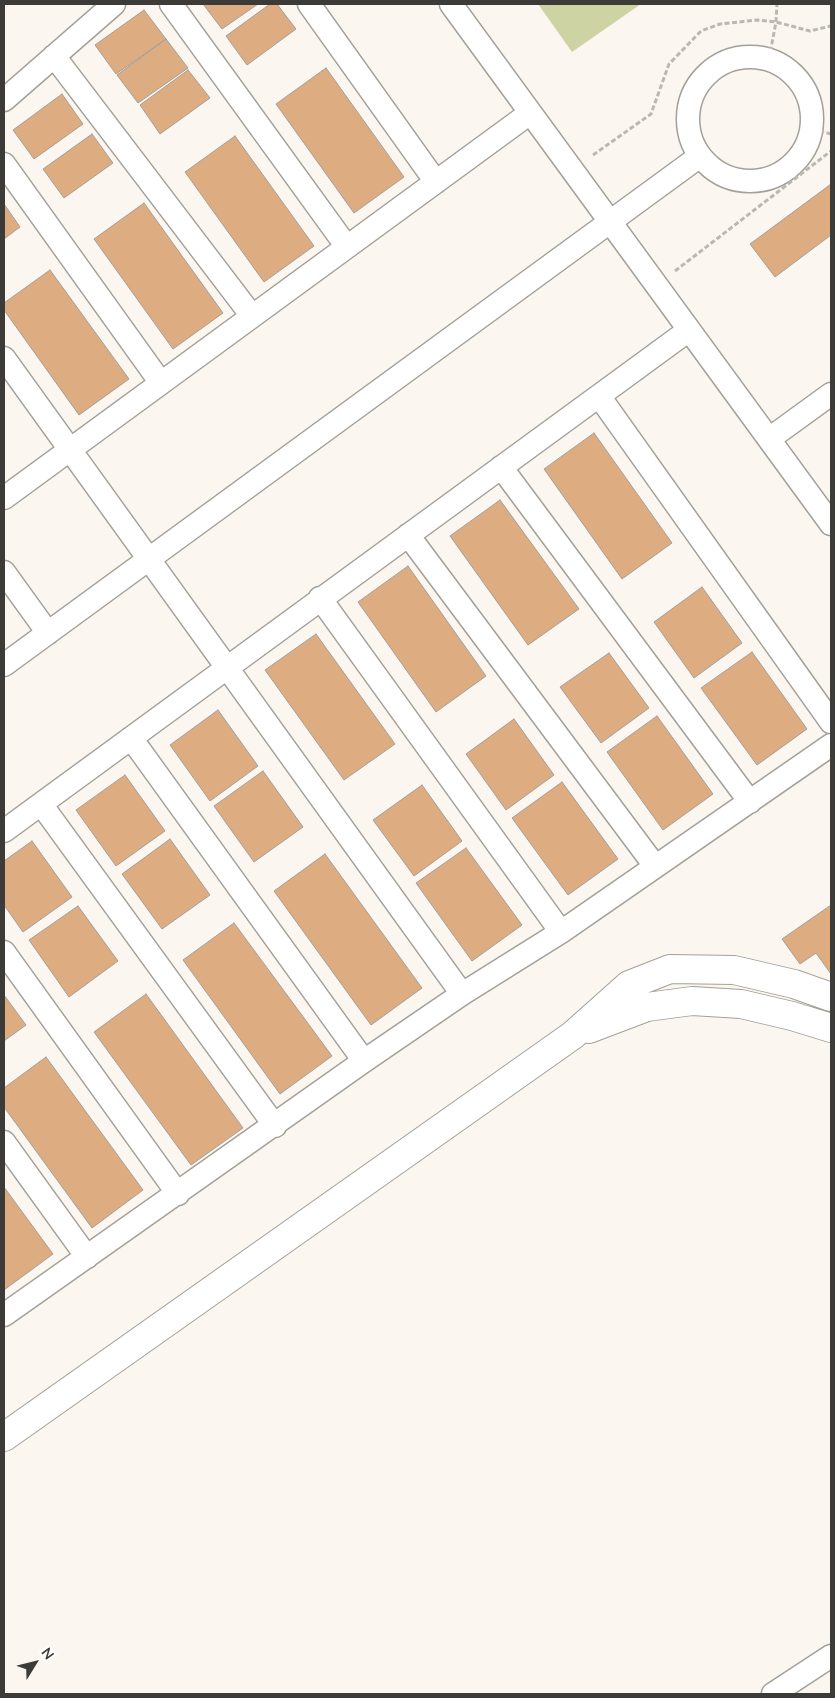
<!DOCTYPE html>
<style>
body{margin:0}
#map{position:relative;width:835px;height:1698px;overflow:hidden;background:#fbf7f0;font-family:"Nunito Sans",sans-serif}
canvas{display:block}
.frame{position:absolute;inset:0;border:5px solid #3d3b38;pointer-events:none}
.north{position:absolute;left:10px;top:1638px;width:50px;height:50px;-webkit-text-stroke:4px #fff;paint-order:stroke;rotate:54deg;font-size:14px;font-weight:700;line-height:20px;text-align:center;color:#3d3b38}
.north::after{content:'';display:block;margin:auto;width:18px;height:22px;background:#3d3b38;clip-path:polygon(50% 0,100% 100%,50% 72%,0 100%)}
</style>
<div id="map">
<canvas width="835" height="1698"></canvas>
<div class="frame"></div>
<div class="north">N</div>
</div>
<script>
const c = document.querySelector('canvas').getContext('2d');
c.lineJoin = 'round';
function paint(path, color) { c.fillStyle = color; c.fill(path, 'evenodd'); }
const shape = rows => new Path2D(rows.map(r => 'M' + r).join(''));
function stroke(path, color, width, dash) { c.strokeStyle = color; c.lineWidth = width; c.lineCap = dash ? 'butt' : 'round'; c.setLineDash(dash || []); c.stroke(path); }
const green = shape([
 [538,4,641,4,572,52]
]);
const building = shape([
 [203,4,258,4,222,29,203,4],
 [270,4,277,4,296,29,247,65,226,36,270,4],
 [144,10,166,39,116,74,95,45,144,10],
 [166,39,188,68,138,103,117,75,166,39],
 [326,68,404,177,354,213,276,104,326,68],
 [188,70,210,98,160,134,140,105,188,70],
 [62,94,83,124,34,159,13,130,62,94],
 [92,134,113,163,64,198,43,169,92,134],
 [235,136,314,246,264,282,185,172,235,136],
 [831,184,831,235,775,277,750,244,831,184],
 [144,203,223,313,173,349,94,239,144,203],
 [4,204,20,227,4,239,4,204],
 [50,270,129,379,79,415,4,310,4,303,50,270],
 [594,433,672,543,622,579,544,469,594,433],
 [500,500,579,609,528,645,450,536,500,500],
 [408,566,486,676,436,712,358,602,408,566],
 [702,587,742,643,694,678,654,622,702,587],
 [316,634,395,744,344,780,265,670,316,634],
 [752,652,807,729,757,765,701,688,752,652],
 [609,653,649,708,601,743,560,687,609,653],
 [218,710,258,766,210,801,170,745,218,710],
 [657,716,713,794,663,830,607,752,657,716],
 [514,719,554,775,506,810,466,754,514,719],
 [263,771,303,827,254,862,214,806,263,771],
 [125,775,165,831,116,866,76,810,125,775],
 [562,782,618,859,568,895,512,818,562,782],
 [422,785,462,841,414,876,373,820,422,785],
 [170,839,210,895,162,929,122,874,170,839],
 [32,841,72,897,23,932,4,905,4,861,32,841],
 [466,848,522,925,472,961,416,883,466,848],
 [325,854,422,988,371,1025,274,891,325,854],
 [831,905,831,974,816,953,800,964,782,939,831,905],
 [78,906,118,961,69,997,29,940,78,906],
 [234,923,332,1056,280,1094,183,960,234,923],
 [146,994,243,1128,191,1165,94,1032,146,994],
 [4,995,26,1025,4,1041,4,995],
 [46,1057,143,1190,92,1228,4,1107,4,1088,46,1057],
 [4,1187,53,1254,4,1290,4,1187]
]);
const path = shape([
 [769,59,776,22,777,4],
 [812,129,831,134],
 [593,155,651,114,669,64,701,31,720,24,757,20,776,22,810,31,831,26],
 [675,271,831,151]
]);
const minor = shape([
 [171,4,347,247],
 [309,4,436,182],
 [451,4,831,524],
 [54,56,252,316],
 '688 119a62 62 0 1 1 124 0a62 62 0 1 1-124 0Z',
 [4,100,114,4],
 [4,164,161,383],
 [4,358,462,994],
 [599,396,831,722],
 [769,439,831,394],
 [501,467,750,802],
 [4,498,530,113],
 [408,535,655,866],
 [4,572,48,633],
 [320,598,561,932],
 [4,665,700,156],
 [131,738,364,1061],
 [41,804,275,1126],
 [4,831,689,330],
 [4,952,178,1194],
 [4,1142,87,1257],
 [4,1315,364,1061,462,994,561,932,831,745],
 [773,1694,831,1656]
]);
const tertiary = shape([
 [589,1029,647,1007,692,1001,741,1004,792,1016,831,1028],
 [4,1437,573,1035,629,985,670,969,734,970,794,984,831,997]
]);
paint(green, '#ced3a3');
paint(building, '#ddac81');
stroke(building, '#a49e99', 1);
stroke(minor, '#a3a099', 25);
stroke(tertiary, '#a3a099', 30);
stroke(path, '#bbb8b2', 3, [5, 2.5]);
stroke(minor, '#fff', 22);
stroke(tertiary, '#fff', 28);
</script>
